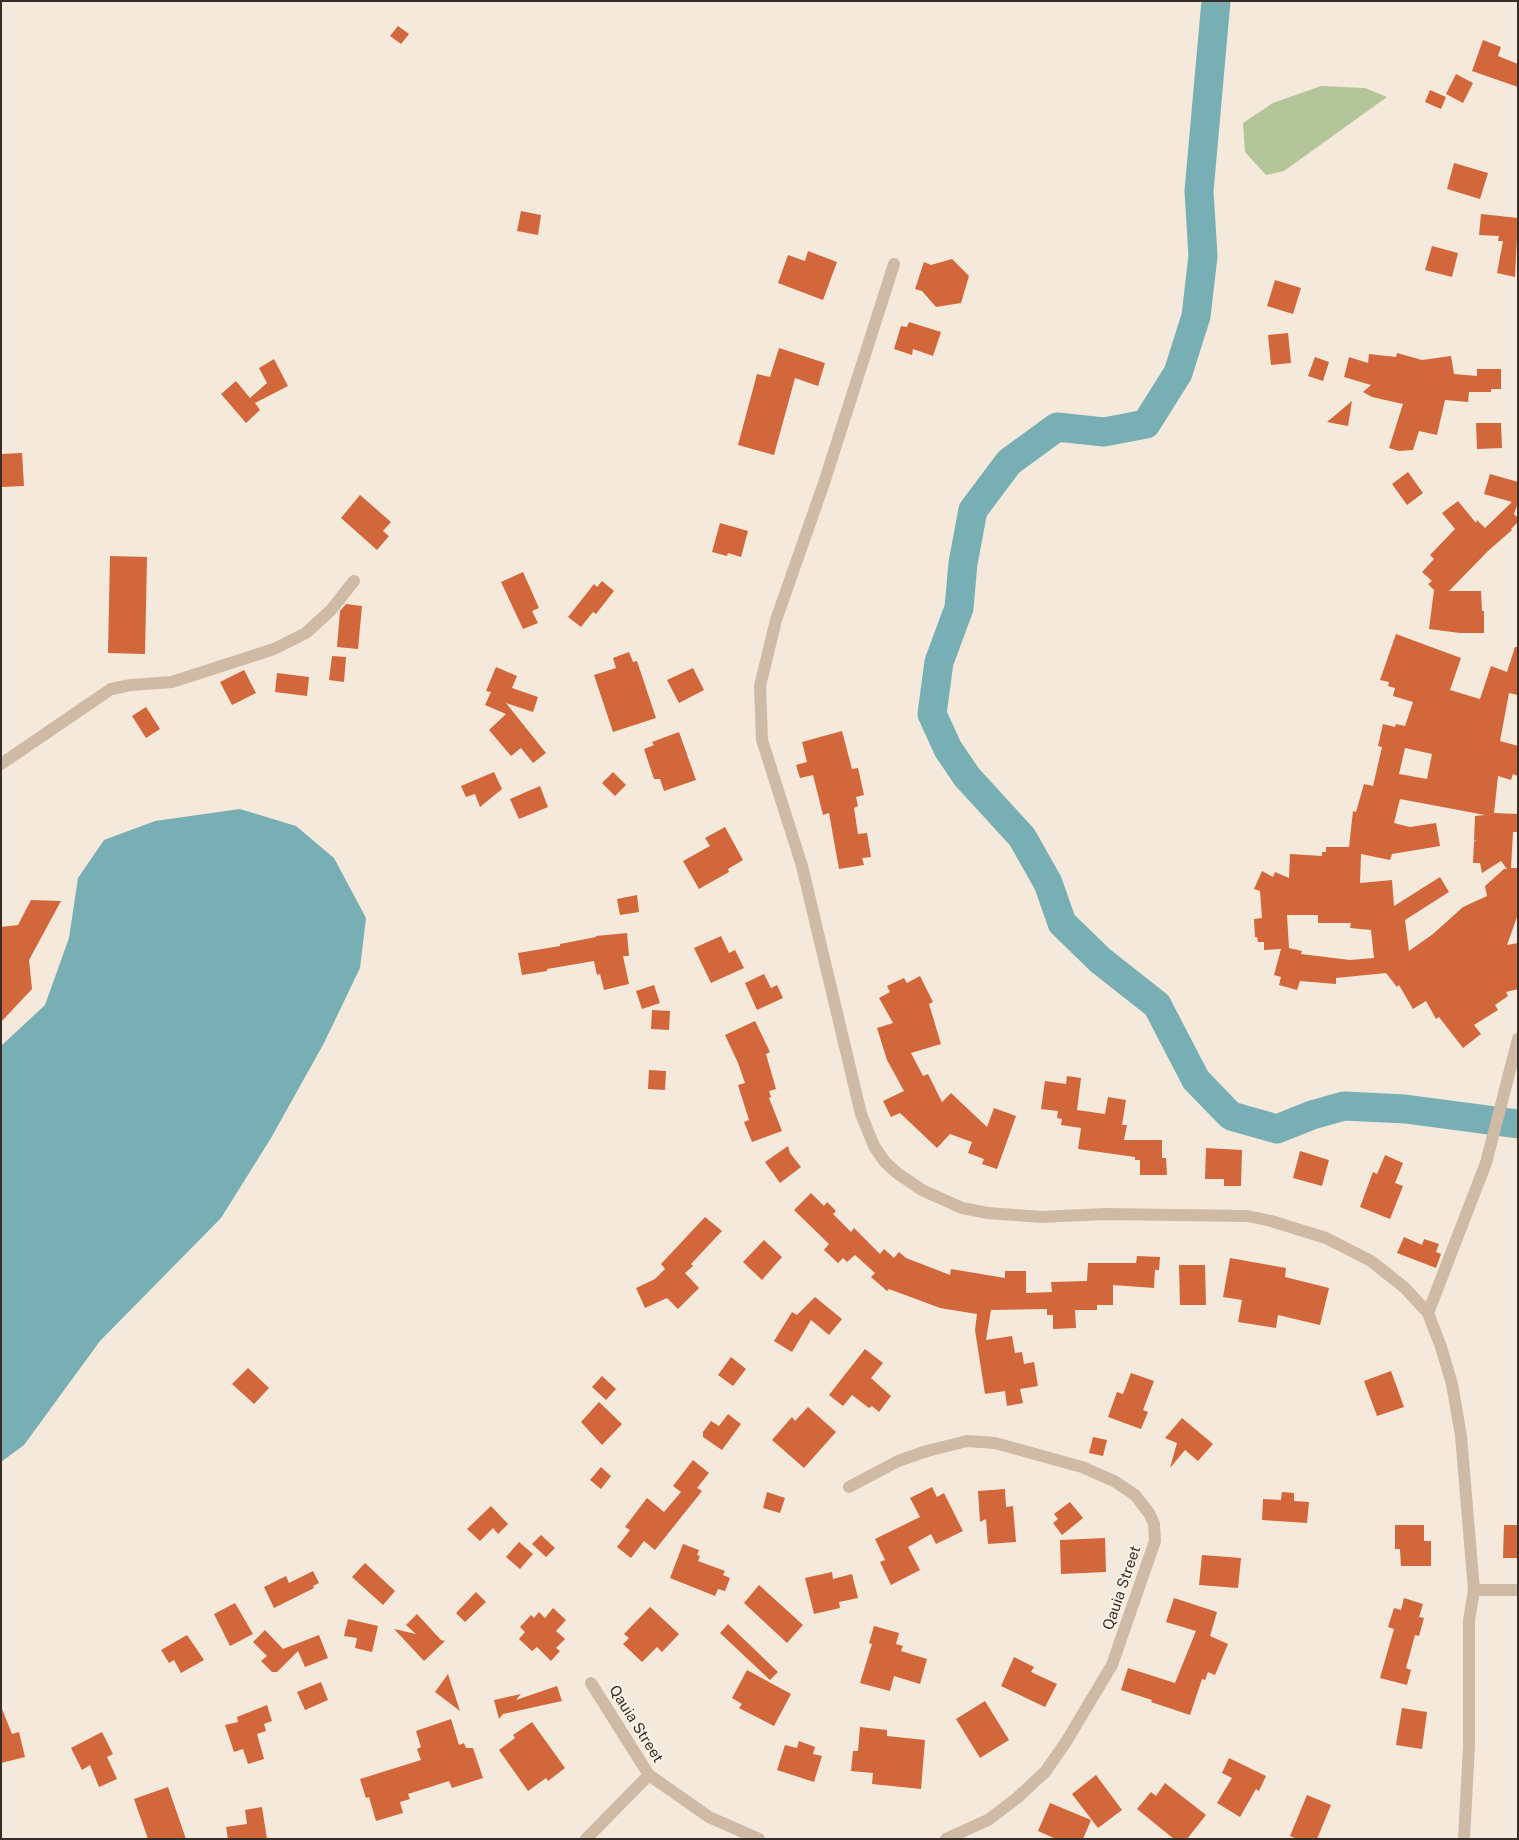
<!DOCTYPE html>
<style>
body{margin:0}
#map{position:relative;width:1519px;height:1840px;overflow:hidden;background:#f4e9db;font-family:"Public Sans",sans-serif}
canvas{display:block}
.frame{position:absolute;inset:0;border:2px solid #392d27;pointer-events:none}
</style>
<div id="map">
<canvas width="1519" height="1840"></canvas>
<div class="frame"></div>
</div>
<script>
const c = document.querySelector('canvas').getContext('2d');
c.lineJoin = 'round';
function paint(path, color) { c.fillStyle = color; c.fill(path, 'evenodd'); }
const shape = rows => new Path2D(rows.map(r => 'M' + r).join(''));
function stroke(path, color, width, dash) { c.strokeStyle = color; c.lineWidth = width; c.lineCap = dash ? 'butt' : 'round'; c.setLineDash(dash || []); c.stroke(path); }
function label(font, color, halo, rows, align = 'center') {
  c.font = font + ' "Public Sans",sans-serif'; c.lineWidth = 4; c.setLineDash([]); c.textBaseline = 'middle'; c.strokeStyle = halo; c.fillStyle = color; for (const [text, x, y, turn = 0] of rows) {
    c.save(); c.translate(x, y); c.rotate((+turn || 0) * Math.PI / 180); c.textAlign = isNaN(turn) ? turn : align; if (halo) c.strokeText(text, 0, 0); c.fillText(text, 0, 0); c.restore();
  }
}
const green = shape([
 [1321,86,1365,88,1387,97,1284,171,1266,175,1245,152,1243,123,1273,103]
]);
const water = shape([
 [240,809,296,826,334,858,366,918,360,968,324,1043,271,1138,221,1218,100,1341,24,1445,1,1462,1,1046,45,1005,69,938,78,878,104,840,155,821]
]);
const river = shape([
 [1216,1,1199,191,1203,256,1196,316,1178,373,1146,424,1104,432,1057,427,1009,462,973,510,963,563,959,608,939,662,932,714,948,749,967,777,1022,837,1048,883,1062,923,1100,960,1157,1005,1196,1080,1231,1116,1277,1129,1312,1115,1344,1106,1405,1109,1518,1124]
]);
const building = shape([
 [398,26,409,34,401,44,390,36],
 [1483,40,1501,47,1498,56,1518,64,1518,87,1472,71],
 [1456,74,1473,83,1463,103,1446,94],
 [1430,90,1446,97,1441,109,1425,102],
 [1454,163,1488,173,1480,199,1447,189],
 [521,211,541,215,538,235,517,231],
 [1481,214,1518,218,1515,277,1497,273,1503,241,1498,241,1499,236,1479,235],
 [1432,246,1458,253,1452,277,1425,270],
 [808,251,837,262,823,300,778,283,788,255,805,261],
 [952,259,969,276,961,303,936,307,922,291,915,289,924,262,931,265],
 [1275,280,1301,288,1293,314,1267,306],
 [909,322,941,332,933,356,913,349,912,355,894,349,901,326,907,327],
 [1288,333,1291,363,1271,365,1268,335],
 [779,348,825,363,818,386,795,378,774,455,738,445,757,374,770,377],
 [1397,353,1422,360,1451,356,1454,374,1477,376,1477,369,1501,369,1501,389,1491,389,1491,392,1469,392,1468,402,1445,400,1437,435,1419,431,1413,450,1399,451,1389,448,1403,404,1372,397,1363,392,1371,385,1344,377,1349,357,1368,363,1369,354,1396,357],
 [1315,357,1329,362,1323,381,1308,376],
 [274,359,288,386,255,403,260,410,246,423,221,394,236,381,250,398,267,383,259,368],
 [1352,401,1348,426,1327,422],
 [1476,423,1501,423,1502,448,1477,449],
 [22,453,24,486,1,487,1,454],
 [1408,472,1423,493,1407,505,1392,484],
 [1490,474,1518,482,1518,503,1514,514,1518,518,1518,522,1511,529,1512,530,1488,551,1449,591,1481,591,1482,611,1484,611,1484,633,1460,633,1429,629,1434,590,1428,584,1432,581,1422,572,1434,559,1430,555,1455,529,1442,513,1458,501,1476,523,1477,520,1485,528,1512,502,1484,494],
 [360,495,391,522,383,531,389,536,377,550,341,518],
 [720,523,748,531,741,557,728,553,727,556,712,552],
 [110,556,147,557,145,654,108,653],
 [523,572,539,608,532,611,538,623,523,629,501,582],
 [602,581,614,591,596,614,593,612,581,627,568,617,594,584,597,587],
 [346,604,362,606,358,649,337,647,340,611],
 [1396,634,1461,658,1450,690,1480,699,1491,666,1507,672,1515,647,1518,647,1518,695,1509,693,1500,741,1518,746,1518,776,1513,774,1511,780,1498,776,1494,813,1518,814,1518,832,1513,832,1511,868,1518,868,1518,914,1507,945,1518,943,1518,989,1506,992,1508,996,1495,1005,1498,1010,1474,1025,1481,1034,1463,1048,1439,1017,1436,1019,1426,1001,1413,1009,1399,985,1397,987,1386,973,1336,978,1336,984,1300,981,1297,990,1279,985,1281,977,1274,975,1281,949,1264,950,1264,942,1258,942,1257,937,1255,937,1254,919,1262,918,1260,891,1254,889,1262,871,1273,877,1275,872,1289,878,1290,854,1322,856,1322,852,1326,852,1326,847,1349,847,1353,811,1356,812,1364,784,1373,786,1382,747,1378,746,1383,724,1395,727,1396,724,1405,726,1413,702,1393,696,1395,688,1388,686,1389,682,1380,680],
 [1405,748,1432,754,1427,779,1399,774],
 [1400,799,1485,815,1475,816,1474,841,1477,840,1474,842,1473,863,1480,863,1482,873,1501,861,1507,869,1504,869,1485,886,1487,896,1463,907,1433,934,1409,951,1405,920,1449,892,1440,877,1394,906,1392,880,1360,883,1361,854,1390,860,1392,854,1440,846,1436,823,1410,827,1394,823],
 [1287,915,1318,915,1318,923,1351,923,1350,928,1371,930,1374,958,1350,960,1301,954,1302,951,1289,948],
 [629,652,633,662,637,661,656,718,613,732,594,675,616,668,613,658],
 [332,656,346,657,344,682,329,680],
 [496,667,517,676,512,688,538,697,533,712,506,703,546,753,533,763,521,748,511,756,489,730,506,714,485,705,491,692,486,691],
 [693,668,704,690,679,703,667,680],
 [244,670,256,693,232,705,220,682],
 [277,673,309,677,307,696,275,692],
 [146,707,160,729,146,738,132,716],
 [842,731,852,769,858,768,864,795,856,797,858,806,854,808,858,834,867,833,871,857,862,858,864,865,839,869,829,813,823,815,813,775,800,778,796,765,807,762,802,742],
 [679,732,696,780,664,791,660,779,654,779,644,749,654,745,652,742],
 [494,772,502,789,480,807,475,794,466,797,461,786],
 [613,772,626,785,615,796,602,783],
 [540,786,548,807,519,819,510,799],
 [725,827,743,860,728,869,729,872,699,889,683,861,710,846,705,838],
 [637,895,639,912,620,915,617,899],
 [31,900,61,901,29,960,32,989,1,1022,1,927,18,925],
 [627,933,629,956,623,956,629,984,604,990,600,974,597,975,594,961,547,969,547,971,522,975,518,953,560,946,560,944,596,937,596,936],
 [721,936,729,953,735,950,744,968,711,983,694,948],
 [764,974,771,988,777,985,783,998,757,1010,745,983],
 [920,976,933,1002,929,1004,941,1044,911,1053,923,1076,928,1074,942,1102,951,1093,987,1127,994,1108,1016,1116,997,1169,982,1164,984,1159,968,1153,972,1142,950,1134,937,1148,900,1113,891,1117,883,1101,904,1091,887,1060,877,1028,893,1023,879,998,890,992,887,986,904,978,907,983],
 [654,985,660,1003,642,1009,636,991],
 [652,1010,670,1011,669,1030,651,1029],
 [755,1021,770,1052,766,1054,776,1089,769,1091,771,1097,769,1098,782,1131,752,1142,744,1122,749,1120,738,1085,745,1083,738,1063,725,1035],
 [649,1070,666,1071,665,1090,648,1089],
 [1067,1076,1081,1078,1077,1110,1105,1114,1108,1097,1126,1100,1122,1125,1127,1125,1124,1140,1162,1140,1162,1158,1166,1158,1167,1175,1140,1175,1140,1160,1135,1160,1135,1157,1078,1149,1081,1128,1061,1125,1062,1119,1057,1118,1058,1111,1041,1109,1045,1081,1066,1084],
 [788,1146,790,1153,801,1167,780,1183,765,1162],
 [1206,1148,1242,1150,1241,1186,1224,1186,1224,1179,1205,1179],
 [1300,1151,1329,1160,1322,1186,1293,1178],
 [1385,1155,1403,1163,1395,1183,1403,1186,1390,1219,1360,1207,1373,1172,1377,1174],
 [811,1193,824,1206,827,1202,836,1211,833,1214,851,1232,854,1228,880,1254,884,1249,894,1258,899,1252,906,1258,950,1275,951,1269,1005,1278,1005,1271,1026,1271,1026,1293,1052,1292,1051,1282,1087,1281,1088,1263,1136,1263,1137,1256,1160,1257,1159,1270,1155,1270,1154,1288,1113,1285,1113,1305,1097,1305,1097,1310,1075,1310,1076,1328,1053,1329,1053,1315,1047,1315,1047,1309,991,1310,986,1340,1012,1336,1015,1353,1022,1352,1024,1364,1034,1362,1038,1386,1020,1389,1023,1403,1007,1406,1005,1391,985,1394,975,1330,977,1314,940,1308,889,1289,887,1291,871,1277,875,1273,855,1255,847,1262,843,1258,838,1263,824,1250,829,1244,794,1210],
 [705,1217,722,1231,691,1264,693,1266,685,1273,699,1288,678,1309,667,1298,645,1308,636,1288,655,1279,665,1269,661,1264],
 [1404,1237,1422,1245,1424,1239,1439,1244,1436,1252,1441,1254,1436,1268,1397,1253],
 [764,1240,782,1257,762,1280,743,1262],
 [1230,1258,1286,1268,1285,1277,1329,1288,1320,1325,1278,1315,1276,1328,1238,1322,1242,1300,1223,1297],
 [1179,1265,1205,1265,1206,1305,1180,1305],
 [815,1297,842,1319,829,1335,811,1320,792,1352,774,1341,792,1312,797,1315],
 [865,1349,883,1363,871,1378,891,1396,879,1412,872,1406,869,1408,852,1395,843,1406,829,1395],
 [731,1357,746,1369,733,1386,718,1375],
 [248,1368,269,1388,254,1404,232,1384],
 [1391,1371,1404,1407,1377,1416,1364,1381],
 [1131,1373,1154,1381,1143,1410,1148,1412,1141,1429,1108,1417,1117,1392,1123,1394],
 [602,1376,616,1389,606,1400,592,1387],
 [599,1402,622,1424,602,1445,581,1422],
 [808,1407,836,1432,804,1468,772,1440,792,1417,795,1421],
 [728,1414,741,1424,722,1450,703,1437,703,1432,711,1421,719,1426],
 [1182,1418,1213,1444,1198,1461,1185,1450,1170,1468,1177,1443,1165,1438],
 [1093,1437,1107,1440,1103,1456,1089,1453],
 [693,1460,709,1473,697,1488,702,1491,655,1550,644,1541,631,1558,617,1547,630,1530,625,1527,647,1498,664,1512,681,1492,673,1486],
 [601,1467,611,1476,601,1489,590,1480],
 [932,1487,937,1497,944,1493,963,1531,936,1544,931,1534,908,1547,920,1570,891,1585,880,1562,885,1560,875,1539,920,1517,910,1498],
 [1005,1489,1006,1507,1013,1506,1016,1542,988,1544,986,1519,980,1522,978,1491],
 [767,1492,785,1498,780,1513,763,1508],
 [1282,1492,1294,1493,1294,1501,1309,1502,1307,1523,1262,1520,1263,1499,1281,1500],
 [1070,1502,1083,1518,1062,1535,1053,1523,1058,1519,1054,1514],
 [491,1506,508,1524,498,1534,493,1528,480,1541,467,1529],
 [1395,1525,1424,1525,1424,1541,1431,1541,1431,1566,1401,1566,1400,1549,1395,1549],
 [1504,1525,1518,1525,1518,1558,1503,1558],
 [541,1535,555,1548,546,1557,532,1544],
 [1105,1538,1106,1572,1061,1574,1060,1540],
 [519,1542,533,1554,520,1569,506,1557],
 [683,1544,699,1550,697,1555,700,1556,698,1561,725,1571,723,1575,730,1578,725,1591,718,1589,715,1596,670,1578],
 [1202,1555,1241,1558,1238,1588,1199,1585],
 [365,1563,395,1591,383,1605,352,1577],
 [313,1571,319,1583,313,1586,314,1588,274,1608,264,1587,286,1576,289,1583],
 [832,1572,833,1579,852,1574,858,1598,839,1602,840,1608,814,1614,805,1578],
 [759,1585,803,1625,787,1643,744,1603],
 [476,1592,486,1602,465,1622,456,1613],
 [1174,1598,1217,1612,1210,1636,1228,1644,1215,1675,1208,1672,1205,1680,1202,1679,1190,1715,1151,1702,1152,1700,1121,1690,1128,1668,1175,1683,1196,1631,1166,1622],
 [1404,1598,1423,1604,1419,1617,1424,1618,1419,1636,1415,1635,1406,1668,1411,1670,1407,1685,1380,1678,1394,1629,1388,1627,1394,1608,1401,1610],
 [235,1603,253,1634,230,1646,214,1614],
 [650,1607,679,1634,662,1652,657,1647,642,1662,623,1644,629,1638,624,1634],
 [553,1608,566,1620,556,1631,565,1639,556,1648,560,1651,551,1661,537,1647,532,1651,519,1639,525,1632,520,1627,531,1615,534,1618,539,1612,545,1618],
 [417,1614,441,1640,445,1641,424,1661,394,1629,416,1634,406,1625],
 [348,1619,378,1626,372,1652,355,1648,357,1638,344,1636],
 [728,1624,778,1672,770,1680,720,1633],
 [874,1626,899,1633,896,1644,903,1646,901,1651,927,1659,920,1684,894,1676,890,1691,860,1683,872,1644,869,1643],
 [265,1630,283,1649,319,1635,328,1658,305,1667,298,1651,277,1672,272,1672,261,1661,267,1656,253,1642],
 [187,1635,204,1660,181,1673,174,1660,169,1663,161,1650],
 [1014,1657,1034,1667,1031,1672,1057,1684,1045,1707,1001,1686],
 [747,1670,791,1694,774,1726,739,1708,742,1704,732,1698],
 [448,1674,460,1711,435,1692],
 [321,1682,328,1700,305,1710,297,1692],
 [557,1686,562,1701,503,1714,499,1719,494,1700,521,1694,516,1700],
 [985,1701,1009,1740,980,1758,956,1719],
 [267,1705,272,1721,264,1724,266,1731,257,1734,264,1759,248,1764,243,1749,234,1752,225,1725,238,1722,237,1717],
 [1402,1708,1427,1712,1422,1749,1396,1745],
 [2,1709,12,1734,19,1732,25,1757,1,1763],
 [451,1719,459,1745,464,1743,466,1748,473,1748,483,1778,452,1788,449,1781,408,1794,410,1799,400,1802,403,1813,376,1821,369,1797,366,1798,360,1779,421,1760,417,1749,421,1747,416,1731],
 [532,1722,565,1768,548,1781,546,1778,528,1791,499,1750,515,1738,513,1735],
 [860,1727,887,1730,887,1736,925,1740,921,1789,872,1784,873,1773,851,1771,853,1751,858,1751],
 [102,1732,113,1754,107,1757,117,1779,99,1787,90,1765,82,1770,71,1748],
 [799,1741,815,1747,813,1754,822,1756,814,1782,777,1770,785,1745,797,1748],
 [1229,1758,1266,1776,1259,1791,1256,1789,1240,1817,1217,1803,1232,1778,1222,1773],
 [1096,1775,1122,1810,1098,1828,1072,1794],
 [1165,1783,1206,1815,1187,1839,1174,1839,1137,1809,1151,1792,1156,1796],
 [168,1787,186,1839,148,1839,134,1799],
 [1307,1795,1331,1805,1317,1839,1297,1839,1290,1836],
 [1050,1803,1091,1820,1083,1839,1056,1839,1038,1831],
 [262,1807,267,1839,228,1839,226,1827,247,1824,245,1810]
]);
const minor = shape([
 [894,264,824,483,776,620,760,686,762,740,802,866,861,1114,874,1146,885,1162,897,1173,922,1190,962,1208,988,1213,1042,1217,1105,1214,1248,1216,1271,1221,1326,1238,1371,1261,1405,1288,1428,1313,1441,1347,1452,1384,1461,1436,1474,1590,1469,1620,1469,1746,1464,1839],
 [1,764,111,689,131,685,172,682,274,649,306,633,331,610,354,581],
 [1428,1313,1486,1163,1518,1039],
 [849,1487,898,1461,927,1451,967,1441,995,1443,1082,1467,1114,1481,1135,1495,1149,1513,1154,1524,1155,1541,1112,1665,1066,1742,1045,1772,1017,1798,988,1820,946,1839],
 [1474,1590,1518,1590],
 [591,1683,649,1775,709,1817,759,1839],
 [586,1839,649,1775]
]);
const streetNames = [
 ["Qauia Street",1122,1588,-71],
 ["Qauia Street",636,1724,58]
];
paint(green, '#b4c599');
paint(water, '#77afb4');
stroke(river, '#77afb4', 29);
paint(building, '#d1673b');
stroke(minor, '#cebaa5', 12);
label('15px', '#392d27', '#fbf3e8', streetNames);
</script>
